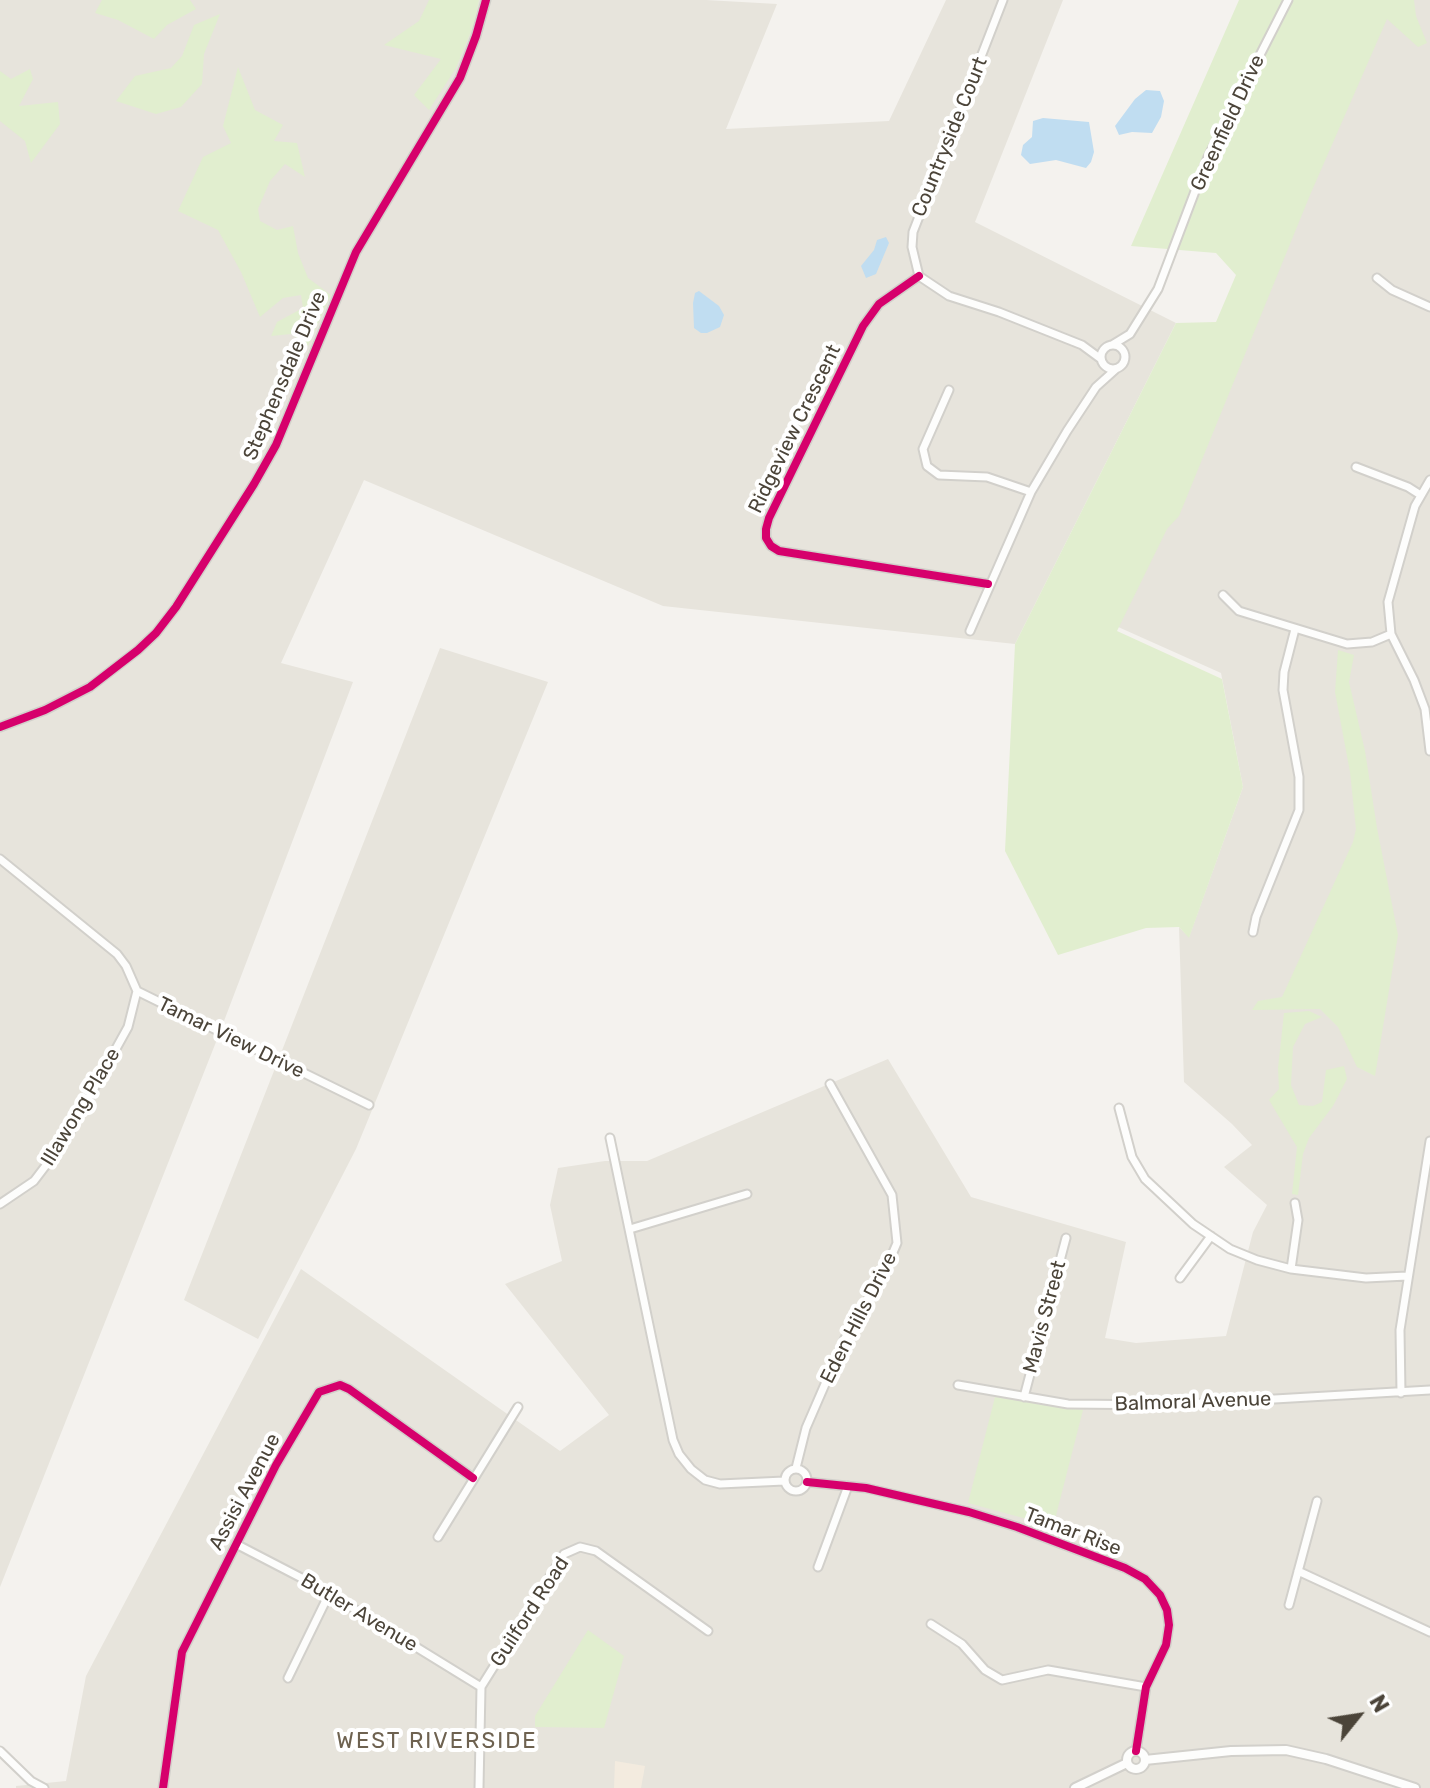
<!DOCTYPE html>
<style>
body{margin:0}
#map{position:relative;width:1430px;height:1788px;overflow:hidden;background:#f4f2ee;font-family:Rubik,sans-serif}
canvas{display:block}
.north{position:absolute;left:1318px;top:1676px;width:80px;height:80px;-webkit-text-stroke:6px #fff;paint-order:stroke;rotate:60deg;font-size:22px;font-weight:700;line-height:32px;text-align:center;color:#4b4439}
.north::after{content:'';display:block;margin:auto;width:28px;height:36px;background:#4b4439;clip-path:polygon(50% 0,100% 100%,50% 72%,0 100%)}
</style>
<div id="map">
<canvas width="1430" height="1788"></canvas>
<div class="north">N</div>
</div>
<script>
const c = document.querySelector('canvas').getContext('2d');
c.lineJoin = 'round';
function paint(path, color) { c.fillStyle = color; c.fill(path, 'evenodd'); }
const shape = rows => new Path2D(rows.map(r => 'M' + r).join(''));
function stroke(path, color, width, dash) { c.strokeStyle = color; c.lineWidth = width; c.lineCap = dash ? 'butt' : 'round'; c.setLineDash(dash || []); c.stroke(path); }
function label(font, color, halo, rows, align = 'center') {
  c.font = font + ' Rubik,sans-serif'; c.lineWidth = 8; c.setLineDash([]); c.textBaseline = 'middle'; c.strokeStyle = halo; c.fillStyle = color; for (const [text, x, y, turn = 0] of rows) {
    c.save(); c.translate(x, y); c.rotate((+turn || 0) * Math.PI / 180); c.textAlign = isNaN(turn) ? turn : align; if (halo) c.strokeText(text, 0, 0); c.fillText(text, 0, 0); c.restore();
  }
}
const residential = shape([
 [0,0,706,0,777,4,726,129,889,121,946,0,1063,0,975,222,1176,323,1015,644,663,606,364,480,281,663,353,682,216,1042,0,1587],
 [1380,0,1430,0,1430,1788,16,1788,16,1786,66,1781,86,1676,301,1269,560,1451,609,1415,505,1284,562,1261,550,1205,558,1168,605,1161,647,1161,888,1059,971,1197,1126,1242,1105,1338,1136,1343,1226,1336,1253,1232,1267,1205,1224,1167,1252,1145,1232,1124,1184,1082,1179,927,1189,937,1243,787,1221,673,1116,626],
 [440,648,548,682,356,1149,258,1339,184,1300]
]);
const commercial = shape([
 [615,1761,645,1766,641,1788,614,1788]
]);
const green = shape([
 [102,0,190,0,196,9,167,25,154,39,118,20,95,13],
 [429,0,479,0,474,24,456,68,429,110,414,95,441,59,384,45,419,21],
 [1239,0,1414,0,1416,16,1427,43,1418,47,1387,19,1310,195,1179,516,1167,529,1117,631,1222,679,1243,787,1189,938,1179,927,1146,928,1058,955,1005,851,1015,644,1176,323,1216,322,1236,275,1216,253,1131,246],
 [220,14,204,54,202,84,181,107,156,114,116,101,135,76,171,68,182,56,194,25],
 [238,67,255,110,283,125,274,141,297,143,305,177,285,164,270,181,258,209,260,221,277,230,293,226,298,253,308,278,331,295,308,346,291,334,271,336,277,322,303,308,301,295,283,298,260,317,241,272,218,230,178,211,203,157,231,143,223,126],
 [30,69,33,79,19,106,58,102,60,124,31,163,25,141,0,121,0,71,11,79],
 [1338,650,1354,655,1349,682,1365,751,1377,828,1398,935,1375,1076,1357,1067,1338,1027,1320,1009,1252,1010,1258,1001,1282,997,1353,842,1356,829,1350,772,1335,692],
 [1309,1011,1322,1017,1305,1024,1293,1047,1291,1085,1299,1105,1313,1106,1322,1102,1326,1070,1344,1066,1347,1079,1333,1106,1309,1138,1303,1154,1298,1195,1292,1194,1297,1147,1269,1100,1279,1089,1278,1068,1284,1013],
 [995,1397,1083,1410,1052,1531,1027,1519,968,1503],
 [588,1630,624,1656,604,1728,535,1727,535,1716]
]);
const water = shape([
 [1146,90,1160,91,1164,101,1161,117,1152,133,1132,132,1119,135,1115,126,1135,99],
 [1043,118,1089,122,1094,152,1091,162,1086,168,1056,160,1030,164,1021,155,1023,145,1032,137,1033,121],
 [886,237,889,243,876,274,866,278,861,266,874,250,877,240],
 [699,291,719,306,724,315,720,327,707,333,701,333,694,328,693,303,695,293]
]);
const minor = shape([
 [919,276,879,304,863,326,769,518,766,529,766,538,771,546,779,551,988,584],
 [919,276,912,247,913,232,1003,0],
 [919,276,949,296,999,312,1082,345,1101,359],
 [1377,278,1392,290,1430,307],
 '1101 357a12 12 0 1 1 24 0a12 12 0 1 1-24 0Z',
 [1112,345,1130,334,1158,289,1208,157,1288,0],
 [949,390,923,449,927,466,939,475,987,477,1031,492],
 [1356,467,1408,487,1419,494],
 [1430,480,1415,506,1388,602,1391,634,1414,680,1425,709,1430,751],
 [1223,595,1239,611,1347,644,1372,642,1391,634],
 [970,631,1031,492,1067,431,1096,387,1116,369],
 [0,727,45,710,90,687,138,650,156,633,176,607,254,484,276,445,356,252,460,78,476,36,486,0],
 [0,859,117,954,126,966,137,991,369,1105],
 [1253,932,1256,917,1299,810,1299,777,1283,690,1284,672,1295,629],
 [1119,1108,1132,1157,1145,1179,1193,1224,1230,1249,1257,1260,1291,1269,1366,1278,1407,1276],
 [610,1138,673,1440,679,1454,691,1469,705,1480,720,1484,784,1481],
 [0,1204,34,1181,66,1139,128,1027,137,991],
 [630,1229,747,1194],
 [1291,1269,1298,1220,1295,1203],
 [1180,1278,1211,1236],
 [958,1385,1068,1404,1171,1405,1430,1390],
 [1401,1393,1400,1330,1430,1141],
 [1024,1397,1066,1238],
 [796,1468,806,1428,845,1338,886,1269,897,1243,892,1195,830,1084],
 '785 1480a11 11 0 1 1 22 0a11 11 0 1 1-22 0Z',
 [807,1482,866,1488,969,1512,1017,1527,1125,1568,1145,1579,1160,1595,1167,1610,1169,1625,1166,1645,1146,1687,1136,1751],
 [438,1537,518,1407],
 [236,1544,317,1586,481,1687],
 [818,1567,848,1486],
 [1298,1571,1430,1632],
 [1289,1605,1317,1501],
 [931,1624,962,1644,985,1670,1002,1680,1048,1670,1146,1687],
 [288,1678,329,1594],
 [0,1751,31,1781,44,1788],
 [163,1788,182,1652,276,1465,319,1392,340,1385,349,1389,473,1478],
 [479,1788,481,1687,564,1554,580,1547,596,1551,708,1631]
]);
const tertiary = shape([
 '1127 1760a9 9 0 1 1 18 0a9 9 0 1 1-18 0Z',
 [1145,1760,1231,1751,1286,1750,1326,1759,1415,1788],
 [1075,1788,1127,1763]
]);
const cycleway = shape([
 [919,276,879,304,863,326,769,518,766,529,766,538,771,546,779,551,988,584],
 [0,727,45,710,90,687,138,650,156,633,176,607,254,484,276,445,356,252,460,78,476,36,486,0],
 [807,1482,866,1488,969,1512,1017,1527,1125,1568,1145,1579,1160,1595,1167,1610,1169,1625,1166,1645,1146,1687,1136,1751],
 [163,1788,182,1652,276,1465,319,1392,340,1385,349,1389,473,1478]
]);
const streetNames = [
 ["Greenfield Drive",1228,123,-65],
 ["Countryside Court",950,137,-68],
 ["Stephensdale Drive",285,376,-67],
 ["Ridgeview Crescent",795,429,-64],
 ["Tamar View Drive",231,1038,26],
 ["Illawong Place",81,1107,-59],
 ["Mavis Street",1045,1317,-75],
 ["Eden Hills Drive",859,1318,-63],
 ["Balmoral Avenue",1193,1402,-2],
 ["Assisi Avenue",245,1492,-62],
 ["Tamar Rise",1073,1532,21],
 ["Guilford Road",530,1612,-57],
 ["Butler Avenue",359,1613,31]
];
const neighbourhoodNames = [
 ["WEST RIVERSIDE",437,1742]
];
paint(residential, '#e7e4dc');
paint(commercial, '#f3ebdf');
paint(green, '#e1eecf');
paint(water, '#c0ddf1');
stroke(minor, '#d2d0cb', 11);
stroke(tertiary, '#d2d0cb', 12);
stroke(minor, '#fdfdfc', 7);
stroke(tertiary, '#fdfdfc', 8);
stroke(cycleway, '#d6006c', 8);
label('20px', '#4b4439', '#fff', streetNames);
c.letterSpacing = '2px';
label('22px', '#6e6250', '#fff', neighbourhoodNames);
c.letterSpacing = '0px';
</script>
